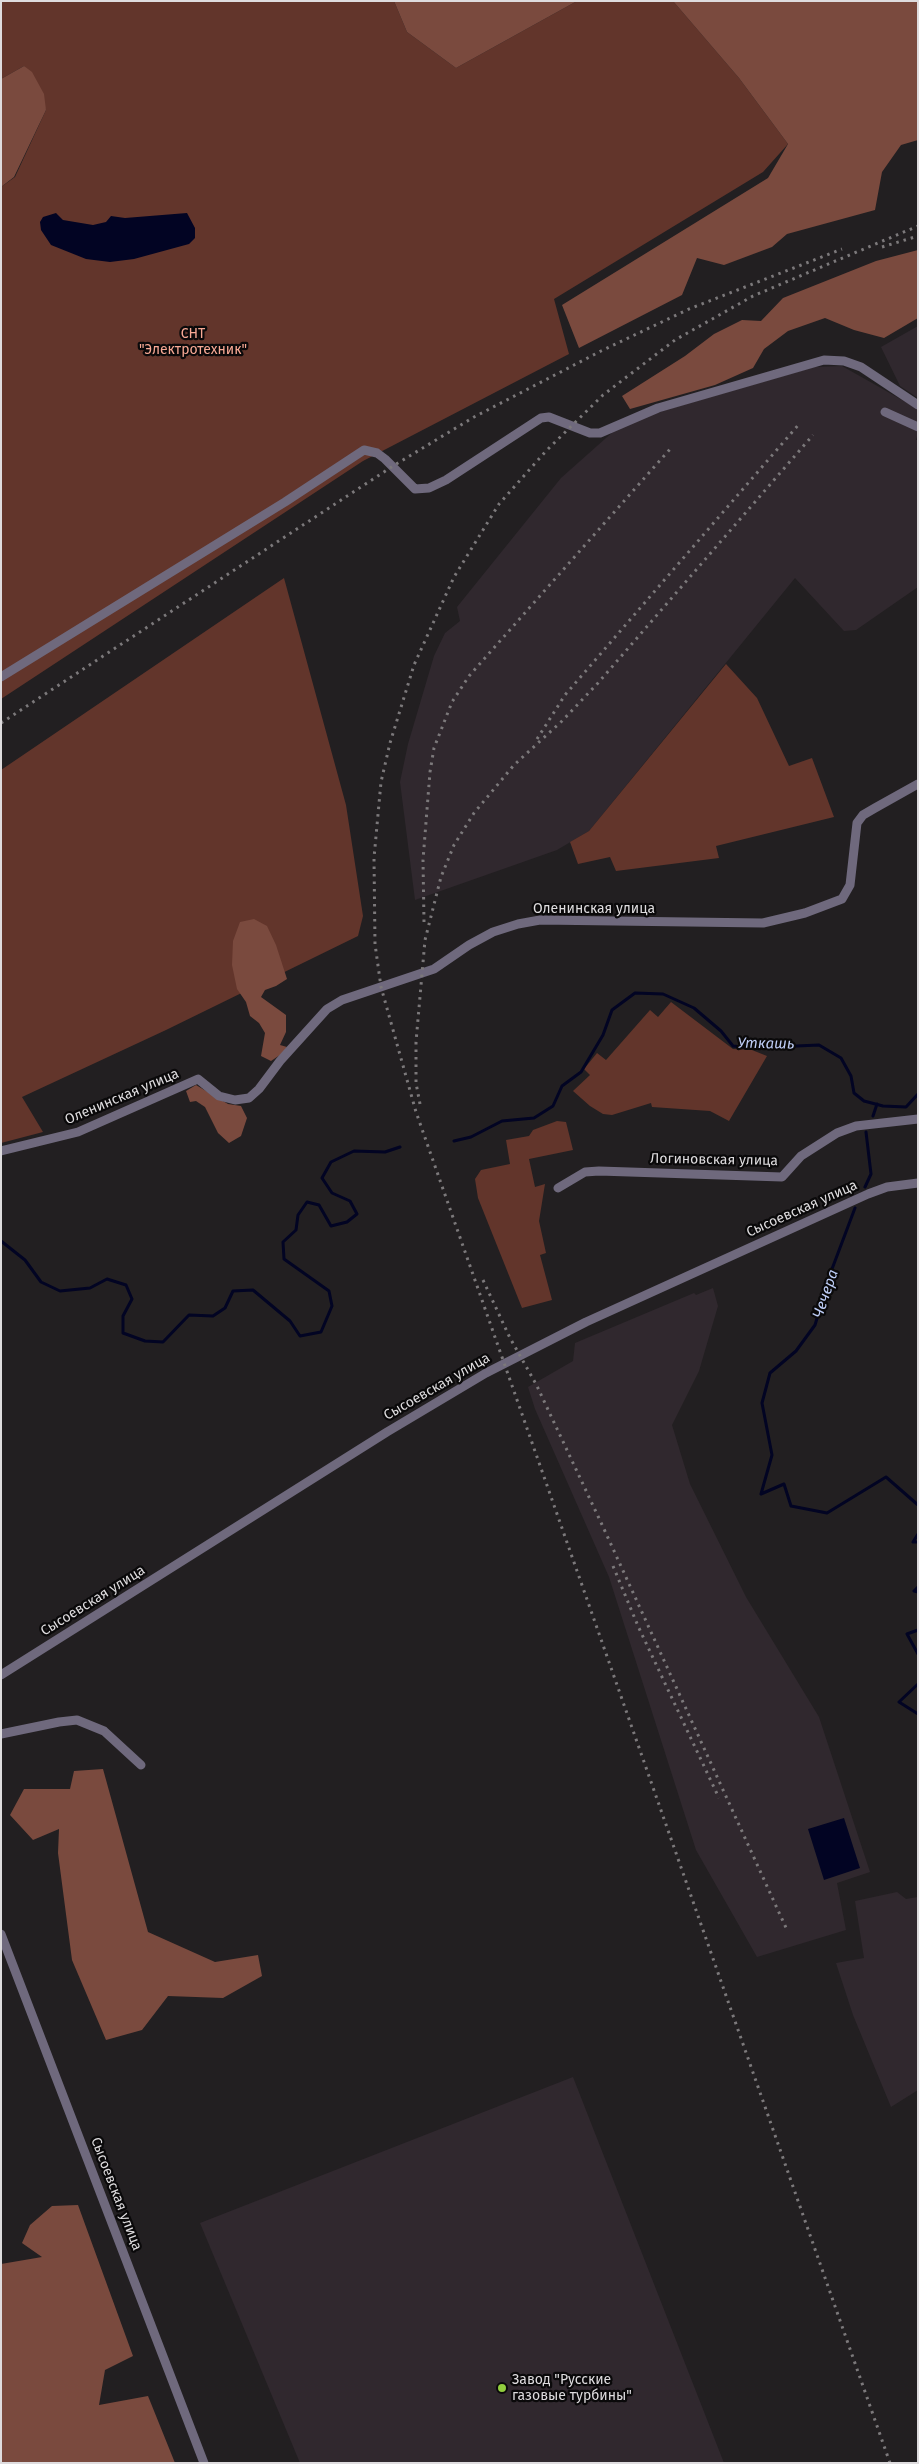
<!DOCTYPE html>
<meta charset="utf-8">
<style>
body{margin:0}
#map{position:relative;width:919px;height:2464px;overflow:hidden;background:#221f21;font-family:"Fira Sans",sans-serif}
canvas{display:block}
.frame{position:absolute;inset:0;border:2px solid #dedcde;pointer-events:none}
</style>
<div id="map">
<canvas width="919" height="2464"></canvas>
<div class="frame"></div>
</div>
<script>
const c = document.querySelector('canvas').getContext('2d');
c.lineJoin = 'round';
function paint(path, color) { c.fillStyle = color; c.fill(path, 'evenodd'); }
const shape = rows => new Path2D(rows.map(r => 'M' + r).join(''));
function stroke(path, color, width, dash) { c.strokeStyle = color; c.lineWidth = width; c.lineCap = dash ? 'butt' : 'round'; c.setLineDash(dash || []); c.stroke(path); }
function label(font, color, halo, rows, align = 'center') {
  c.font = font + ' "Fira Sans",sans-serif'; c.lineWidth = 4.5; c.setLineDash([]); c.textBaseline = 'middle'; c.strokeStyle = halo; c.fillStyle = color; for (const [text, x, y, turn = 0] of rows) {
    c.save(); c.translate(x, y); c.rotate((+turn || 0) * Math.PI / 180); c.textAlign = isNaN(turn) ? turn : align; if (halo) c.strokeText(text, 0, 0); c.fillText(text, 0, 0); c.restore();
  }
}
const built = shape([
 [918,326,918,398,900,386,881,347],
 [842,366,918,409,918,433,916,440,918,440,918,587,856,630,844,631,795,578,589,831,557,850,415,900,400,782,408,744,434,656,445,633,460,621,457,607,561,478,615,430,658,412,814,367],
 [713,1288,718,1306,699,1371,672,1425,690,1484,746,1597,819,1717,870,1872,837,1883,846,1930,757,1957,696,1850,609,1577,535,1409,528,1387,573,1361,575,1343,694,1293,696,1295],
 [897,1892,906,1899,918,1897,918,2090,891,2107,853,2015,836,1963,864,1958,855,1901],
 [573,2077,724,2463,300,2463,200,2223]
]);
const green = shape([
 [1,1,394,1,407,32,456,68,577,1,673,1,739,78,788,144,763,172,554,299,569,354,363,461,1,699,1,187,15,177,46,110,24,66,1,79],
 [284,578,346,805,363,916,358,936,166,1030,22,1097,43,1132,1,1143,1,770],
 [726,664,757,698,789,766,812,758,834,817,716,846,719,858,616,871,610,857,578,864,570,842,589,831],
 [671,1002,733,1049,752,1050,767,1056,729,1121,710,1111,652,1107,651,1103,612,1115,603,1114,590,1106,573,1091,590,1075,584,1069,597,1053,606,1060,650,1010,658,1017],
 [557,1121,566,1122,573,1150,529,1159,535,1187,545,1184,539,1221,546,1253,540,1255,552,1300,522,1308,478,1198,475,1179,481,1170,510,1164,506,1140,529,1136,533,1130]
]);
const forest = shape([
 [394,1,577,1,456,68,407,32],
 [673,1,918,1,918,140,901,145,882,172,875,210,787,234,772,247,724,265,697,258,682,295,579,348,562,305,768,178,788,144,739,78],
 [24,66,32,72,44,94,46,110,14,177,1,187,1,79],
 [918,250,918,318,884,338,854,330,825,318,788,331,764,349,753,368,715,385,630,409,622,396,685,356,714,334,742,320,761,321,783,298,876,261],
 [254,919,267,926,276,945,287,979,276,986,265,990,261,997,286,1015,286,1032,280,1045,287,1047,283,1053,271,1061,261,1056,265,1033,259,1023,250,1016,246,1002,237,989,232,965,233,941,240,922],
 [196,1085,228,1104,241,1106,247,1118,241,1136,229,1143,218,1133,205,1107,196,1101,190,1102,186,1091],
 [103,1769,148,1932,215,1962,258,1955,262,1976,223,1998,168,1996,142,2030,106,2040,72,1960,58,1853,59,1829,33,1840,10,1815,24,1789,70,1789,74,1771],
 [78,2205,133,2356,105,2370,99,2405,148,2396,175,2463,1,2463,1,2264,42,2257,22,2243,30,2225,52,2206]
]);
const water = shape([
 [56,213,63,220,93,225,106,222,111,216,125,218,187,213,195,228,195,238,189,244,134,259,110,262,86,259,51,245,41,230,40,222,43,217],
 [844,1818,860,1868,824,1880,808,1829]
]);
const stream = shape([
 [873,1116,877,1104],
 [454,1141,471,1137,502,1121,534,1118,553,1106,562,1086,581,1072,603,1035,612,1010,635,993,663,994,694,1008,721,1031,733,1046,751,1048,819,1045,841,1058,851,1076,854,1093,864,1101,883,1106,906,1107,918,1094],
 [865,1187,871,1174,866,1132],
 [855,1208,832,1269,815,1325,796,1351,770,1373,762,1403,772,1455,761,1494,784,1484,791,1506,827,1513,886,1477,918,1505],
 [1,1241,25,1260,41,1282,60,1291,90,1288,107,1279,126,1285,132,1299,123,1316,123,1333,145,1341,163,1342,189,1315,213,1316,225,1308,233,1291,253,1290,290,1321,300,1336,321,1332,332,1306,329,1291,284,1259,283,1242,296,1230,298,1215,307,1202,319,1205,331,1226,347,1222,357,1214,350,1201,332,1193,322,1178,331,1162,354,1151,385,1152,400,1147],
 [918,1534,913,1542,918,1542],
 [918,1587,914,1591,918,1592],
 [918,1630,907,1634,918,1654],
 [918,1684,899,1702,918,1714]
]);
const minor = shape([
 [885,412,918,427],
 [1,677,285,502,364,450,377,453,385,459,415,489,429,488,446,480,541,418,549,417,590,433,600,433,658,408,824,360,844,361,861,367,918,405],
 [1,1151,78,1132,198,1079,219,1096,235,1100,249,1098,259,1089,280,1061,327,1009,342,1000,434,969,469,945,493,932,518,924,540,920,763,923,805,913,842,899,850,885,857,823,863,815,875,808,918,784],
 [558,1188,585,1172,599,1171,782,1177,801,1156,837,1133,856,1126,918,1119],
 [1,1675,387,1432,486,1373,586,1322,868,1194,887,1187,918,1183],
 [1,1734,59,1722,77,1720,104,1731,141,1765],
 [1,1934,204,2463]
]);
const rail = shape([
 [882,247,918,236],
 [1,723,393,466,474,417,601,351,689,309,842,249],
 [537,739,565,695,800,423],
 [424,922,423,860,430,772,434,748,452,702,469,676,671,448],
 [420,1104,416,1083,416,1042,425,940,441,877,454,845,474,813,514,765,562,721,598,683,813,435],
 [483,1280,510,1338,536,1384,604,1529,787,1930],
 [613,1566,638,1626,719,1798],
 [890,2463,416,1112,381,987,375,944,374,858,381,782,390,743,414,665,454,577,499,504,546,451,603,395,675,340,753,296,918,226]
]);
const markers = [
 [502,2388,5,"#92cd3e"]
];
const parkNames = [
 ["СНТ",193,334],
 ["\"Электротехник\"",193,350]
];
const streetNames = [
 ["Оленинская улица",594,909],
 ["Оленинская улица",122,1097,-23],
 ["Логиновская улица",714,1160,1],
 ["Сысоевская улица",802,1209,-24],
 ["Сысоевская улица",437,1387,-30],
 ["Сысоевская улица",93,1601,-32],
 ["Сысоевская улица",116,2194,69]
];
const poiNames = [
 ["Завод \"Русские",512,2380],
 ["газовые турбины\"",512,2396]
];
const waterNames = [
 ["Уткашь",766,1044,1],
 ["Чечера",826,1294,-71]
];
paint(built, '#30282e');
paint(green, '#62352b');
paint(forest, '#7a4a3e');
paint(water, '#020423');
stroke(stream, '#020423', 3);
stroke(minor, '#6f697d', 9);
stroke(rail, '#7c797b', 3, [2.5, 5]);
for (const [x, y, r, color] of markers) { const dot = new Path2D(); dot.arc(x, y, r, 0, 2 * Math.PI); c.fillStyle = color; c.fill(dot); stroke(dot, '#0a090a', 2); }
label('14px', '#f8a995', '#0a090a', parkNames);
label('14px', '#dedcde', '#0a090a', streetNames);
label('14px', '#dedcde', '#0a090a', poiNames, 'left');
label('italic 15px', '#bdccf5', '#0a090a', waterNames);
</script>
